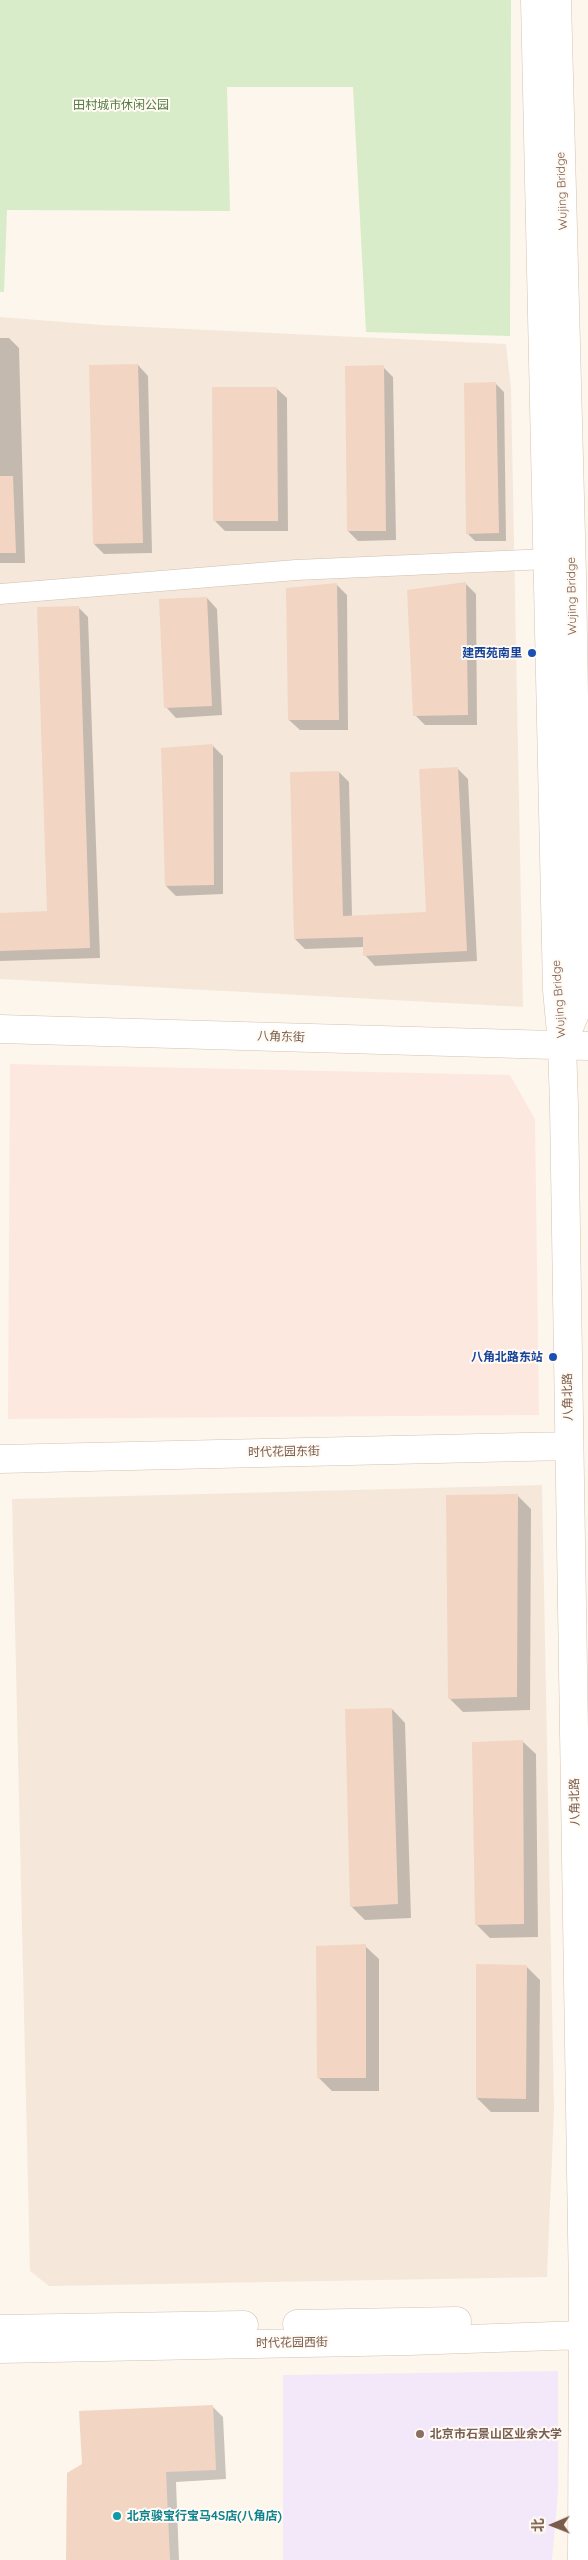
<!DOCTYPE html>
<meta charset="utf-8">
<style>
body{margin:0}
#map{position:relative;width:588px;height:2560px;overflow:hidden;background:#fdf6ec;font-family:Quicksand,"Noto Sans SC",sans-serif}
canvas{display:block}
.north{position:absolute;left:528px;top:2500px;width:50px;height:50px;-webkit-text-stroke:4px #fffaf3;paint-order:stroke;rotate:269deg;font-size:14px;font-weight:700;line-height:20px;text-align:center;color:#7a5c4d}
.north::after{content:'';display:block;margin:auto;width:18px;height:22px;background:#7a5c4d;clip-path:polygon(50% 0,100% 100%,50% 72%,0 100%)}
</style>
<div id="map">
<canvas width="588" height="2560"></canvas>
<div class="north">北</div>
</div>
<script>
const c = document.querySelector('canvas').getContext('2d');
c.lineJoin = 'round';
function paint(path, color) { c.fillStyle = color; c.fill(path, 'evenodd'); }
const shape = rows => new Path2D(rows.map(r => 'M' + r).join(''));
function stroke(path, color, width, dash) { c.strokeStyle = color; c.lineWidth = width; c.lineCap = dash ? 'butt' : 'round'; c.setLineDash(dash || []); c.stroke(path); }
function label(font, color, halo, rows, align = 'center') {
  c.font = font + ' Quicksand,"Noto Sans SC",sans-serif'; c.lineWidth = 4; c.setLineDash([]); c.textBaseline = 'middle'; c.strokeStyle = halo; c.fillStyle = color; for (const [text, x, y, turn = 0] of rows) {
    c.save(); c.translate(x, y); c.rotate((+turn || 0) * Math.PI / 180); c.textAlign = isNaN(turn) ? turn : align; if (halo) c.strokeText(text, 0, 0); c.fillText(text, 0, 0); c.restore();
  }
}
const residential = shape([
 [0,317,102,325,506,344,511,388,523,1007,0,979],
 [542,1485,554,2110,547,2277,49,2286,30,2271,12,1499]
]);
const commercial = shape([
 [10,1064,510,1075,535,1119,539,1415,8,1419]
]);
const education = shape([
 [558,2371,558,2492,552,2560,283,2560,283,2375]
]);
const green = shape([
 [0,0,511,0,510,336,366,332,353,87,227,87,230,211,7,210,4,292,0,292]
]);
const shadow = shape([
 [0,338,9,338,19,348,25,563,0,563],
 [138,365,148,376,152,553,104,554,94,544],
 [383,367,393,377,396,540,358,541,348,531],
 [496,384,504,392,506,541,475,541,467,533],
 [276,388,287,398,288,531,225,531,215,521],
 [466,584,476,594,477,725,425,725,415,715],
 [337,585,347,595,348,730,300,730,289,720],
 [207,598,217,609,222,715,176,718,166,707],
 [78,607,88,617,100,958,0,961,0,914,49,912],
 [213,746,223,756,223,894,176,896,166,886],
 [458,769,468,779,477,961,375,966,365,955,364,947,305,949,295,939,339,772,349,782,352,917,427,913],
 [517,1495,531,1509,530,1710,463,1712,450,1699],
 [392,1709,405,1723,411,1918,365,1920,351,1906],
 [522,1741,536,1754,538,1937,490,1938,476,1924],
 [365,1946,379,1959,379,2091,332,2091,318,2077],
 [527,1967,540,1980,539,2112,491,2112,477,2098],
 [212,2406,223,2417,226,2479,176,2482,179,2560,67,2560]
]);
const building = shape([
 [138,364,143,543,93,544,89,365],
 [384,365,386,531,347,531,345,366],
 [496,382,499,533,466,534,464,383],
 [212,387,277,387,278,521,213,521],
 [0,476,13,476,16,553,0,553],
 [466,582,468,715,413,716,407,590],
 [337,583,339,720,288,720,286,588],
 [207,597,212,706,164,708,159,599],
 [79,606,90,948,0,951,0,913,47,911,37,607],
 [213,744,214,885,165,886,161,748],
 [458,767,467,951,363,956,363,937,294,939,290,772,339,771,343,916,426,912,419,769],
 [518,1494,517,1697,448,1699,446,1495],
 [392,1708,398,1904,350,1907,345,1709],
 [523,1740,524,1924,475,1925,472,1742],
 [366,1944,366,2078,317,2078,316,1946],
 [476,1964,527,1965,526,2099,476,2098],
 [213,2405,216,2470,166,2472,170,2560,66,2560,67,2473,82,2464,79,2411]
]);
const street = shape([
 [0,594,296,570,548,559]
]);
const secondary = shape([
 [535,0,557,990,562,1044,564,1106,583,2293,582,2560],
 [557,0,572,574,579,1004,564,1040],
 [0,1029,588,1046],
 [0,1459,568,1446],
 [297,2324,457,2321],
 [0,2329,244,2325],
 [0,2349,409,2341,583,2335]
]);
const markers = [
 [532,653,5,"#1a4fb4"],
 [553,1357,5,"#1a4fb4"],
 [420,2434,5,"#8d6e63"],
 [117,2516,5,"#0f9aa8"]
];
const parkNames = [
 ["田村城市休闲公园",121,105]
];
const streetNames = [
 ["Wujing Bridge",562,191,-92],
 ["Wujing Bridge",572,596,-91],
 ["Wujing Bridge",559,999,-94],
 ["八角东街",281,1037,2],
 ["八角北路",568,1397,-91],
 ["时代花园东街",284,1452,-1],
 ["八角北路",575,1802,-91],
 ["时代花园西街",292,2343,-1]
];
const transitNames = [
 ["建西苑南里",522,653],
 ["八角北路东站",543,1357]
];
const educationNames = [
 ["北京市石景山区业余大学",430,2434]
];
const cultureNames = [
 ["北京骏宝行宝马4S店(八角店)",127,2516]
];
paint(residential, '#f5e8da');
paint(commercial, '#fde8e0');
paint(education, '#f3e8fa');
paint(green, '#d8ecc9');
paint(shadow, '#0003');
paint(building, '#f3d5c3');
stroke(street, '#d1beb0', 21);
stroke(secondary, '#d6c0b0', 29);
stroke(street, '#fff', 20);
stroke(secondary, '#fff', 28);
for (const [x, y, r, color] of markers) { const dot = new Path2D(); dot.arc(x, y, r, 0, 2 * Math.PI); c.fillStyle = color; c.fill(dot); stroke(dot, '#fffaf3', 2); }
label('12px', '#537a41', '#fffaf3', parkNames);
label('12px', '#7a5c4d', '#fffaf3', streetNames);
label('bold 12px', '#164399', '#fffaf3', transitNames, 'right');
label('bold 12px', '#785e54', '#fffaf3', educationNames, 'left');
label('bold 12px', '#0d838f', '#fffaf3', cultureNames, 'left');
</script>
